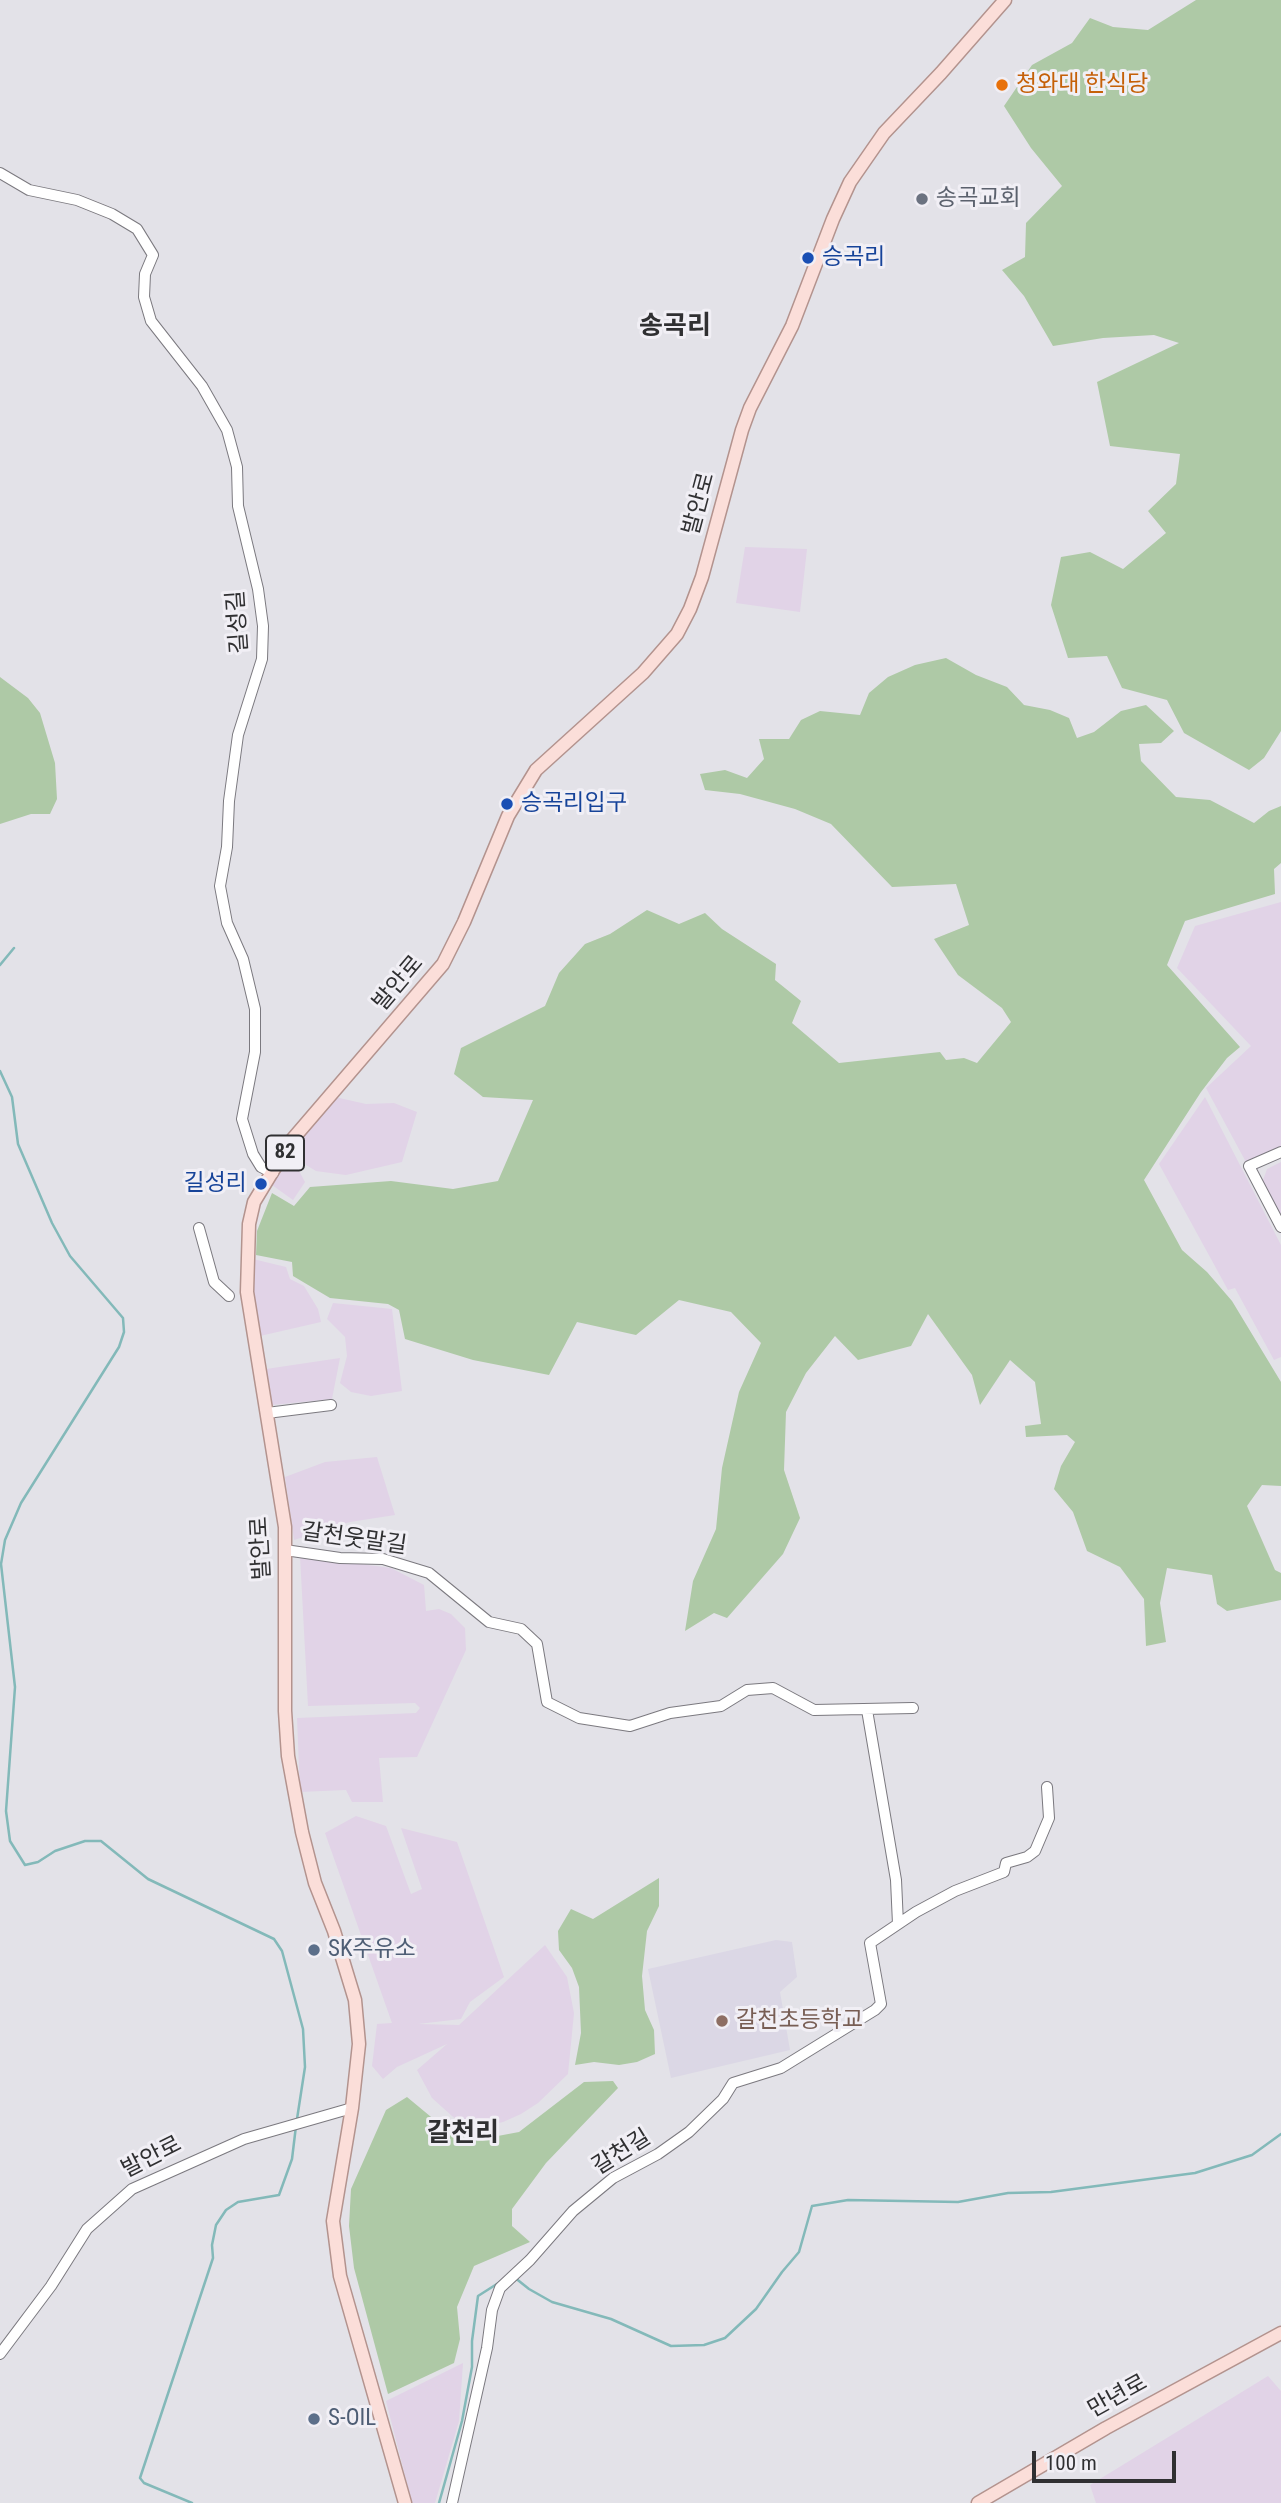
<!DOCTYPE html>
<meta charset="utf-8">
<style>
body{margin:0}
#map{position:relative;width:1281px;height:2503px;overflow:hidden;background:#e3e2e8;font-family:"Roboto Condensed",sans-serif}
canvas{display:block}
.scale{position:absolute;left:1032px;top:2451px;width:144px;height:32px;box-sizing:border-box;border:4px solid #303032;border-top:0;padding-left:9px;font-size:21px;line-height:24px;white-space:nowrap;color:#303032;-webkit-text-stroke:5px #f1eff5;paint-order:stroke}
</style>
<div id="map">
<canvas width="1281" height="2503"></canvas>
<div class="scale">100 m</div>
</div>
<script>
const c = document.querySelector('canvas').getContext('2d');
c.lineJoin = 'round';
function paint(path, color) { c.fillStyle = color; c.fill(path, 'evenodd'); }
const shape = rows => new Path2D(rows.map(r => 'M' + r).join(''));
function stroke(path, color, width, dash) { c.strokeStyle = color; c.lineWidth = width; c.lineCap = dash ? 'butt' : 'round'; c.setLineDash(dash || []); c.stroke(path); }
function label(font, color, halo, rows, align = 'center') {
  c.font = font + ' "Roboto Condensed","Noto Sans KR",sans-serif'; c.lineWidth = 6; c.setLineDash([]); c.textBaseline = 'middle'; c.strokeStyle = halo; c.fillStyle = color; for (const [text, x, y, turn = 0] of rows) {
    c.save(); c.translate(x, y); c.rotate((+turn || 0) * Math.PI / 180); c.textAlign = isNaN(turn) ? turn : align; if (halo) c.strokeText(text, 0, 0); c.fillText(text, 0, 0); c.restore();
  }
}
const built = shape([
 [776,1940,792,1942,797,1977,780,1992,790,2050,671,2078,648,1969]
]);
const industrial = shape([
 [745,547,807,549,800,612,736,603],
 [1281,902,1281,1148,1247,1164,1206,1088,1251,1046,1177,968,1195,926],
 [335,1097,366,1104,394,1103,417,1112,402,1162,346,1175,316,1171,306,1165,297,1151,294,1142],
 [1205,1097,1281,1245,1281,1357,1274,1360,1235,1288,1228,1290,1159,1164],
 [290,1154,305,1182,293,1200,272,1185],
 [1281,1162,1281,1219,1262,1183,1267,1169],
 [253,1259,286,1267,290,1279,304,1286,318,1309,321,1322,260,1336,254,1292],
 [333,1303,392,1309,402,1391,371,1396,351,1392,340,1383,347,1356,345,1337,327,1319],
 [340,1358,332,1399,272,1405,266,1369],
 [377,1457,395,1515,350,1522,294,1540,285,1477,325,1462],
 [300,1556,391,1568,424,1585,426,1611,439,1609,451,1614,465,1628,466,1650,417,1757,379,1758,383,1802,352,1802,346,1790,300,1792,297,1718,416,1713,420,1708,415,1703,308,1706],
 [356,1816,386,1826,411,1894,422,1889,401,1828,457,1842,504,1977,470,2002,461,2019,418,2024,459,2025,545,1945,567,1977,574,2013,568,2074,538,2103,521,2114,503,2122,483,2127,463,2124,452,2116,432,2098,417,2070,447,2044,397,2067,383,2079,372,2066,377,2024,392,2023,325,1833],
 [463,2363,459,2421,435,2503,412,2503,386,2401],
 [1268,2376,1281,2391,1281,2503,1096,2503,1090,2485]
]);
const green = shape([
 [1196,0,1281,0,1281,731,1264,758,1249,770,1184,733,1167,700,1122,688,1107,656,1068,658,1051,605,1061,557,1090,552,1123,569,1166,533,1148,511,1176,484,1180,454,1110,446,1097,382,1179,343,1154,335,1103,338,1053,346,1024,296,1002,270,1025,257,1026,223,1062,186,1031,148,1004,106,1032,65,1072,43,1090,18,1113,27,1148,30],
 [946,658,976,675,1007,687,1024,705,1050,710,1069,718,1077,738,1094,732,1121,711,1146,705,1174,731,1161,743,1139,744,1141,761,1176,797,1210,800,1254,823,1269,811,1281,806,1281,863,1274,869,1275,894,1185,921,1167,965,1240,1047,1227,1058,1201,1092,1144,1180,1182,1250,1207,1272,1232,1301,1281,1382,1281,1486,1262,1485,1247,1506,1275,1570,1281,1573,1281,1600,1227,1611,1217,1604,1212,1575,1167,1568,1160,1603,1166,1642,1146,1646,1144,1599,1120,1567,1087,1551,1073,1512,1054,1489,1061,1466,1075,1442,1067,1435,1026,1437,1025,1426,1041,1424,1035,1382,1010,1360,980,1405,972,1375,928,1314,911,1346,858,1360,835,1336,806,1373,786,1412,784,1470,800,1518,783,1554,727,1618,714,1613,685,1631,693,1581,716,1529,722,1468,739,1392,761,1343,731,1312,679,1300,636,1335,577,1322,549,1375,473,1360,405,1339,399,1310,388,1304,330,1298,293,1276,292,1262,256,1255,257,1231,272,1193,294,1206,310,1187,391,1181,453,1189,498,1181,533,1100,483,1097,454,1074,461,1048,545,1006,559,973,585,944,610,934,647,910,679,924,705,913,722,929,776,964,775,980,801,1001,792,1023,839,1063,940,1052,946,1060,964,1058,977,1063,1011,1022,1002,1008,958,975,934,939,969,925,956,884,892,887,831,824,795,809,740,794,705,790,700,774,725,770,747,778,764,759,759,739,789,739,801,720,820,711,860,715,869,693,888,677,915,665],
 [0,677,28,698,40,713,55,763,57,799,50,814,31,814,0,824],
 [659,1878,659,1906,647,1931,642,1976,645,2010,654,2030,655,2054,637,2062,619,2065,594,2062,575,2065,581,2033,579,1987,572,1968,559,1950,558,1931,571,1909,593,1919],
 [613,2081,618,2088,546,2163,512,2209,512,2226,530,2242,474,2266,457,2307,460,2339,454,2363,388,2394,354,2268,349,2226,351,2189,386,2110,407,2097,454,2136,487,2138,519,2132,584,2082]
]);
const stream = shape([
 [0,965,14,948],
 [0,1071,12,1097,18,1144,52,1223,70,1256,123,1318,124,1332,119,1347,21,1503,5,1540,1,1564,15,1687,6,1811,10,1841,25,1865,38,1862,55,1851,85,1841,101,1841,148,1879,274,1939,282,1951,303,2029,305,2067,297,2119],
 [514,2277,529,2289,552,2302,611,2319,671,2346,704,2345,725,2338,756,2309,782,2272,799,2252,812,2206,848,2200,958,2202,1008,2193,1051,2192,1195,2173,1252,2155,1281,2134],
 [192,2503,144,2483,140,2478,213,2258,212,2245,216,2225,226,2210,238,2202,279,2195,292,2159,296,2126],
 [439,2503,462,2421,472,2367,472,2341,478,2296,500,2282]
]);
const minor = shape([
 [0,173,29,190,77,200,112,214,137,229,153,255,145,274,144,297,151,321,202,386,227,430,237,467,238,506,258,589,263,626,262,659,238,735,229,801,227,847,220,886,227,923,243,959,255,1009,255,1052,242,1119,253,1154,261,1167,273,1173],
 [1281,1152,1249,1166,1281,1227],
 [199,1228,214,1282,229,1296],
 [267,1413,331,1405],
 [285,1550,340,1558,383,1559,429,1573,489,1622,521,1629,537,1644,547,1702,579,1718,630,1726,670,1713,721,1706,747,1690,773,1688,814,1710,913,1708],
 [867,1710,896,1880,898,1924],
 [0,2354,51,2286,87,2229,132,2189,244,2139,352,2108],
 [452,2503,487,2348,492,2310,500,2288,530,2260,573,2211,613,2178,658,2154,689,2132,723,2099,733,2083,781,2068,875,2010,881,2004,870,1943,916,1912,955,1891,1004,1872,1006,1863,1027,1857,1035,1851,1049,1818,1047,1787]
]);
const major = shape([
 [405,2503,340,2276,333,2221,352,2108,359,2044,355,2000,334,1931,315,1883,302,1832,288,1756,285,1711,285,1527,247,1292,249,1224,254,1202,291,1141,443,964,464,922,508,816,536,770,643,673,677,634,690,609,702,577,742,430,750,408,792,326,833,219,850,182,884,133,941,73,1005,0],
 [978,2503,1106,2428,1281,2333]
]);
const markers = [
 [1002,85,7,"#e8710a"],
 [922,199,7,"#6b7280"],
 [808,258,7,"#1a4fb4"],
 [507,804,7,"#1a4fb4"],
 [261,1184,7,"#1a4fb4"],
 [314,1950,7,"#5c6f8a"],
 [722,2021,7,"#8d6e63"],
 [314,2419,7,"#5c6f8a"]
];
const shields = [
 [285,1153,38]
];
const shieldNames = [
 ["82",285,1153]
];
const foodNames = [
 ["청와대 한식당",1016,85]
];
const worshipNames = [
 ["송곡교회",936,199]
];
const transitNames = [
 ["승곡리",822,258],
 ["승곡리입구",521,804],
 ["길성리",247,1184,"right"]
];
const streetNames = [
 ["발안로",700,504,-75],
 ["길성길",239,622,-94],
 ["발안로",399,984,-50],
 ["갈천웃말길",354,1540,8],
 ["발안로",262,1548,-93],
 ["갈천길",622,2153,-32],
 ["발안로",152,2158,-27],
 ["만년로",1118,2397,-29]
];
const serviceNames = [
 ["SK주유소",328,1950],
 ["S-OIL",328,2419]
];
const educationNames = [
 ["갈천초등학교",736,2021]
];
const quarterNames = [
 ["송곡리",675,327],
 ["갈천리",463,2134]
];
paint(built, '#dbd7e5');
paint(industrial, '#e1d3e7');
paint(green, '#aec9a6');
stroke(stream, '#83b9b9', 2.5);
stroke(minor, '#7b797f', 12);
stroke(major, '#b3938e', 15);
stroke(minor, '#fff', 10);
stroke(major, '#fbded9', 12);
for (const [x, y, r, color] of markers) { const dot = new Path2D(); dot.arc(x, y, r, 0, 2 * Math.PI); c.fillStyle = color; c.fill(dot); stroke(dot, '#f1eff5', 2.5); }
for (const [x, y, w] of shields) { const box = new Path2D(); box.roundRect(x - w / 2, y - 17.5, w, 35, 5); c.fillStyle = '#f1eff5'; c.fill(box); stroke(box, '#303032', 2); }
label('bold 21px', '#303032', null, shieldNames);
label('23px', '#c56008', '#f1eff5', foodNames, 'left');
label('23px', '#5b616d', '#f1eff5', worshipNames, 'left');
label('23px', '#164399', '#f1eff5', transitNames, 'left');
label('23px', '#303032', '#f1eff5', streetNames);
label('23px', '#4e5e75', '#f1eff5', serviceNames, 'left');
label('23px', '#785e54', '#f1eff5', educationNames, 'left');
label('bold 26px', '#303032', '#f1eff5', quarterNames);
</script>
